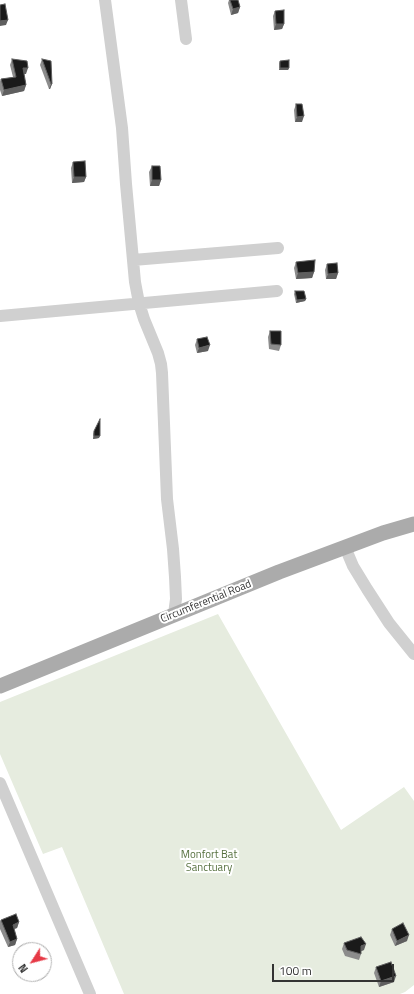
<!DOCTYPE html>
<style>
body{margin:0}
#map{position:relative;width:414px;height:994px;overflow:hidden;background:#fff;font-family:"Titillium Web",sans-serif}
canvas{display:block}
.north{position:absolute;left:12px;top:942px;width:40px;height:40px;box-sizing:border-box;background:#fff;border:1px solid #adadad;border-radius:50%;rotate:234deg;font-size:11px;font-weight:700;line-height:16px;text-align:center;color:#333}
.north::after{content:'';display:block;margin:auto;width:14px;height:18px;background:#e63946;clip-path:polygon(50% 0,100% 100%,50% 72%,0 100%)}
.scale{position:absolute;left:272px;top:964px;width:122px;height:18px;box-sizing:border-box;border:2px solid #333;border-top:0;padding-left:5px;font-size:12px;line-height:14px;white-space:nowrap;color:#333;-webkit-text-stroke:3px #fff;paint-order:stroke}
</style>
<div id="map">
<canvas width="414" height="994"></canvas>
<div class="north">N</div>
<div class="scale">100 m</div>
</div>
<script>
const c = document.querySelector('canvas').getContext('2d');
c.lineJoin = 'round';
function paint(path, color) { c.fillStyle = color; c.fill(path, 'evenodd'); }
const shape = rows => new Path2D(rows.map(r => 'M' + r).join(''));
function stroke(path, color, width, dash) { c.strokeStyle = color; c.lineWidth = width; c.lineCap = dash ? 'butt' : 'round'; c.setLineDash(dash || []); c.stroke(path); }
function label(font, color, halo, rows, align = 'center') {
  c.font = font + ' "Titillium Web",sans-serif'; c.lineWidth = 4; c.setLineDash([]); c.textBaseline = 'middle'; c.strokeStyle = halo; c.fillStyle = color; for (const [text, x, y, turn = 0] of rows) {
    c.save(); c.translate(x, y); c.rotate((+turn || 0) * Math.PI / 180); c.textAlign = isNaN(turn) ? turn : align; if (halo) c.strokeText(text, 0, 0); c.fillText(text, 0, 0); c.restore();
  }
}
const green = shape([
 [218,614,341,830,404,787,414,801,414,985,405,992,400,994,124,994,62,847,43,854,0,754,0,702]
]);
const minor = shape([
 [105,0,122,128,126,184,135,282,139,303,144,319,158,353,161,364,162,373,167,499,173,549,175,577,176,599,174,614],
 [181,0,186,39],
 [133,260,278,248],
 [0,316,277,291],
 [345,547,353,566,367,589,389,623,414,654],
 [0,783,90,994]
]);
const major = shape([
 [0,686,279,572,383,533,414,524]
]);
const wall = shape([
 [229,0,238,0,240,7,238,13,231,15,228,3],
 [275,11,284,24,282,29,274,30,273,16],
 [12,59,26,74,24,74,26,85,24,91,2,96,0,90,0,81,1,79,13,77,10,65],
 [42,59,52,84,50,89,49,89,40,65],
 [280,61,289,68,288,70,279,70,279,63],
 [296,104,302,122,295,122,294,110],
 [73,162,86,177,84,182,72,183,71,168],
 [152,166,161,180,159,186,150,186,149,172],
 [296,262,314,272,312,278,296,279,294,268],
 [327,264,338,273,336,279,326,279,325,270],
 [295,291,306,299,305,301,296,303,294,294],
 [270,331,281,345,279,351,269,349,268,337],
 [197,339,208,351,197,353,195,345],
 [94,431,99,438,93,439,93,434],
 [1,920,19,922,17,928,14,929,17,939,15,945,8,947,0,929,0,921],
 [392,929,407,941,395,946,390,935],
 [344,943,364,950,361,951,361,954,359,960,345,956,342,949],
 [376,967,394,982,379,987,374,973]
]);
const shadedWall = shape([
 [240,7,238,13,231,15,233,9],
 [8,20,6,25,0,26,0,21],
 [276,24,284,24,282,29,274,30],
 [23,68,28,68,26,74,21,74],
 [280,68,289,68,288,70,279,70],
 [51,84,52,84,50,89,49,89],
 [26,85,24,91,2,96,4,90],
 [304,116,302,122,295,122,297,117],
 [74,177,86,177,84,182,72,183],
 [152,180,161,180,159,186,150,186],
 [314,272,312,278,296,279,298,273],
 [338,273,336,279,326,279,328,274],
 [306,299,305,301,296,303,297,300],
 [210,345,208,351,197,353,199,348],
 [94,436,100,436,99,438,93,439],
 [19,922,17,928,11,930,13,925],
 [409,935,407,941,395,946,397,941],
 [17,939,15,945,8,947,10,942],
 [366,944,364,950,359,952,361,946],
 [396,976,394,982,379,987,381,981]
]);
const building = shape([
 [230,0,238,0,240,7,233,9,230,0],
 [5,4,8,20,0,21,0,5,5,4],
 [284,10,284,24,276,24,275,11,284,10],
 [12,59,27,61,28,68,23,68,26,85,4,90,1,79,16,77,12,59],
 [42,59,51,61,52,84,51,84,42,59],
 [289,60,289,68,280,68,280,61,289,60],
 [296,104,302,104,304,116,297,117,296,104],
 [85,161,86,177,74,177,73,162,85,161],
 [152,166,160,166,161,180,152,180,152,166],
 [315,260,314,272,298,273,296,262,315,260],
 [337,263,338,273,328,274,327,264,337,263],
 [295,291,304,291,306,299,297,300,295,291],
 [270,331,281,331,281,345,271,344,270,331],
 [207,337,210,345,199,348,197,339,207,337],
 [100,419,100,436,94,436,94,431,100,419],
 [16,914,19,922,13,925,17,939,10,942,1,920,16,914],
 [403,923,409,935,397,941,392,929,403,923],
 [361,937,366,944,361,946,361,954,347,950,344,943,361,937],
 [391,962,396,976,381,981,376,967,391,962]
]);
const streetNames = [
 ["Circumferential Road",206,602,-22]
];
const parkNames = [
 ["Monfort Bat",209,855],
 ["Sanctuary",209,868]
];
paint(green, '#e6ecdf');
stroke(minor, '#d0d0d0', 12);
stroke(major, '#ababab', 15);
paint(wall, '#8c8c8c');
paint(shadedWall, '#5f5f5f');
paint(building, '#1a1a1a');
stroke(building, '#5f5f5f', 1);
label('11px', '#333', '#fff', streetNames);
label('11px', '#56703f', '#fff', parkNames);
</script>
